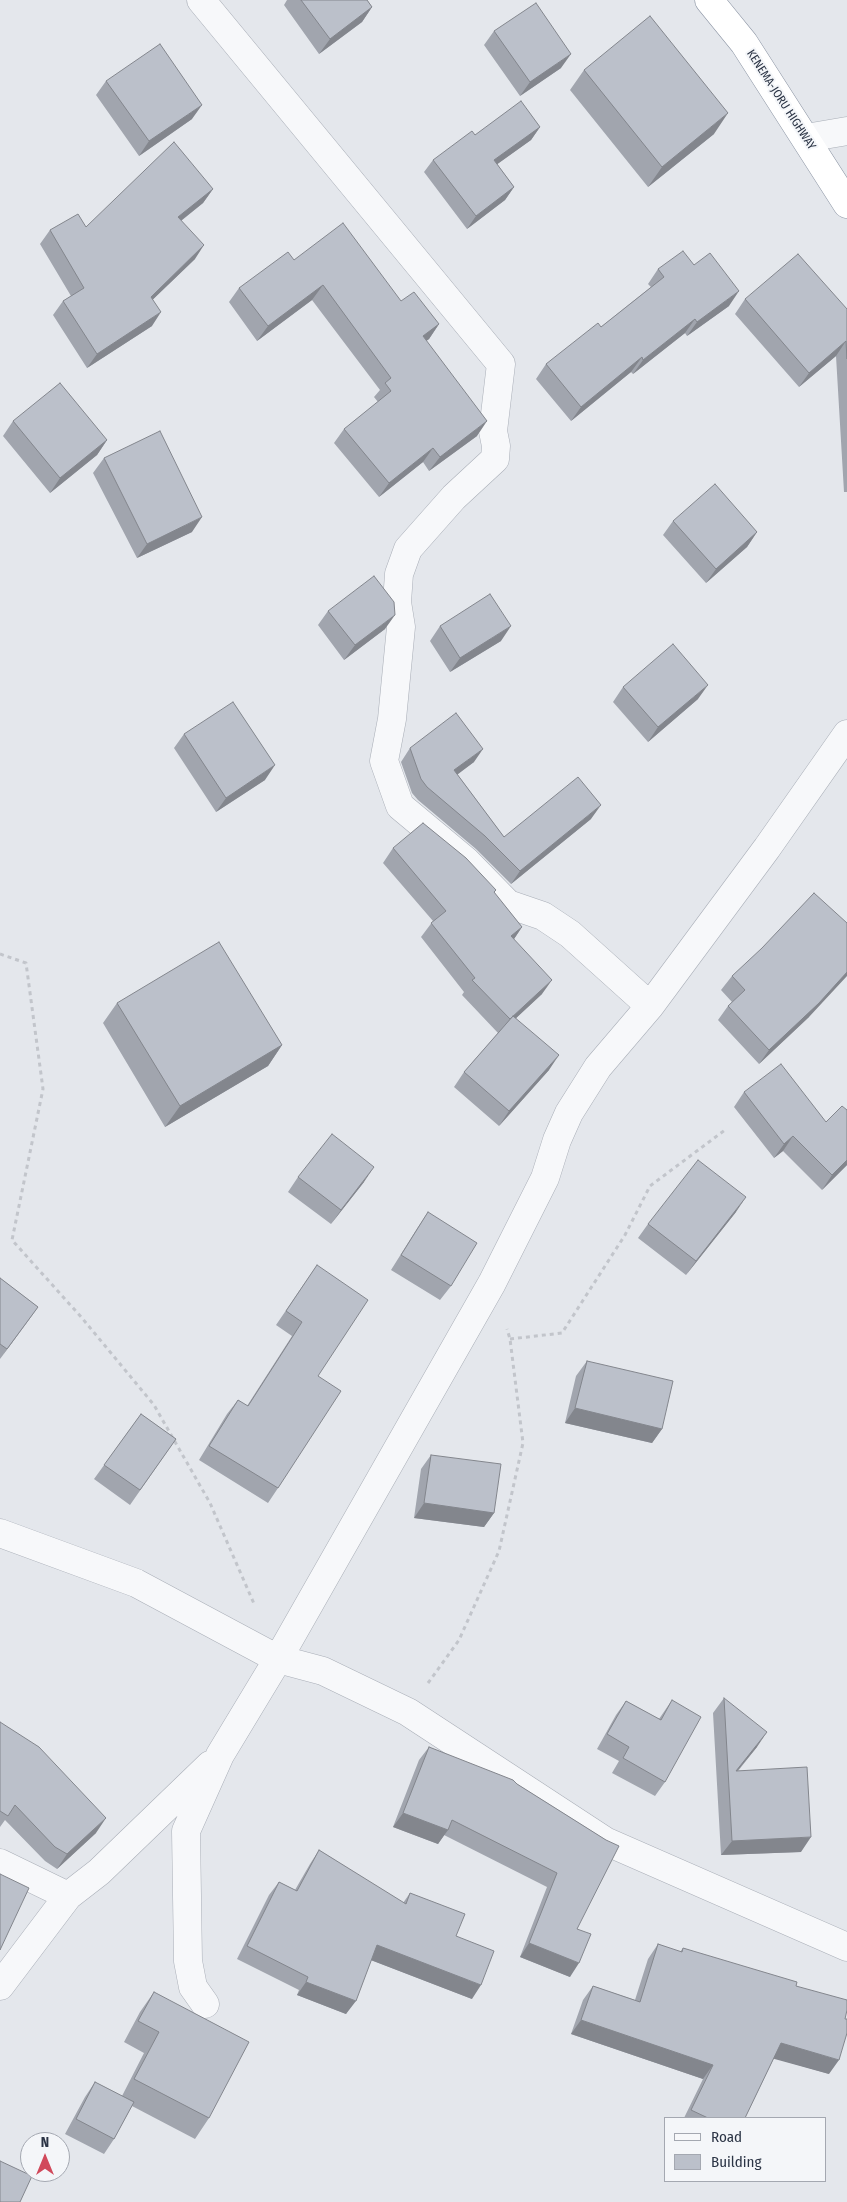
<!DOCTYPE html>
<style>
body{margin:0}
#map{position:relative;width:847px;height:2202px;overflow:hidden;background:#e4e7ec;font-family:"Fira Sans Condensed",sans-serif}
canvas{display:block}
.legend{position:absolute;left:664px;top:2117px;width:162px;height:65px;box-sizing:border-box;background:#f4f6f9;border:1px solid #a4a8b1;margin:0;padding:6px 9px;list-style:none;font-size:15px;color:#2b3445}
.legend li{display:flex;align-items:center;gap:10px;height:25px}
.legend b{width:25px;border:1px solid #a4a8b1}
.north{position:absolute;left:20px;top:2132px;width:50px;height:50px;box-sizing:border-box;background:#f4f6f9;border:1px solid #a4a8b1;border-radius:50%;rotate:0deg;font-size:14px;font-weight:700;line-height:20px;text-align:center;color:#2b3445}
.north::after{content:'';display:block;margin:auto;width:18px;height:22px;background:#d1495b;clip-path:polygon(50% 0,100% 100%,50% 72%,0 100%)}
</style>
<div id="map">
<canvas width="847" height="2202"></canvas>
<ul class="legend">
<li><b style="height:6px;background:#f7f8fa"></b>Road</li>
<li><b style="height:14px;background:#bbc0ca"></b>Building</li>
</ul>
<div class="north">N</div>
</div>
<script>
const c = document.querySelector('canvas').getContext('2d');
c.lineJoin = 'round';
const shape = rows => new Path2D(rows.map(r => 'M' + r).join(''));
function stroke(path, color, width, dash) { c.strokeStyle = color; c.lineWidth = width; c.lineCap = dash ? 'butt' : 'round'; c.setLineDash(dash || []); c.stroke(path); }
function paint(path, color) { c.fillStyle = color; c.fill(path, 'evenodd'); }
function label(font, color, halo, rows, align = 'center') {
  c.font = font + ' "Fira Sans Condensed",sans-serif'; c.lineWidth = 4; c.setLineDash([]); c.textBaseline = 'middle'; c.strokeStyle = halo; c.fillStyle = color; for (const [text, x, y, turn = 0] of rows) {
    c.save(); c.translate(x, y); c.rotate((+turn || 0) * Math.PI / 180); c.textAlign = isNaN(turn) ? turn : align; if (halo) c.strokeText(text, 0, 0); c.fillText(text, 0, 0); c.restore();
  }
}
const path = shape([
 [0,954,26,963,43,1089,12,1240,82,1318,154,1405,210,1503,255,1606],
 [510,1339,562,1333,625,1235,650,1186,725,1130],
 [428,1683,459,1640,499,1551,523,1443,510,1339,507,1329]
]);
const minor = shape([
 [201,0,501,364,493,431,496,446,495,459,454,497,408,549,399,574,397,602,401,627,392,719,384,761,400,806,466,861,508,904,543,916,570,934,650,1006],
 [806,138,847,131],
 [0,1533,136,1583,278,1659,323,1671,408,1712,605,1841,847,1947],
 [0,1863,68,1896],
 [0,1986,68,1896,99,1872,210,1765],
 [205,2004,193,1987,188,1961,186,1831,220,1755,278,1659,492,1283,545,1178,557,1140,569,1113,598,1067,650,1006,767,848,847,734]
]);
const highway = shape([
 [709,0,744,43,847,204]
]);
const wall = shape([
 [287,0,367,0,372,7,362,22,319,54,284,5],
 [494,31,561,68,520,96,484,45],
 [584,70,714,134,648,187,570,90],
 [106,81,192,119,139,156,96,95],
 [540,127,531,140,497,164,514,187,505,200,467,229,424,172,433,160,475,135],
 [213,189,203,203,181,221,195,259,153,299,152,326,87,368,53,315,63,301,71,296,40,244,50,230,86,227],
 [294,260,401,301,439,324,429,339,426,341,477,436,429,471,423,462,379,497,334,443,344,429,378,402,374,397,380,390,312,300,257,341,229,302,239,288],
 [694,265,729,306,687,336,685,333,633,374,631,372,571,421,536,379,546,364,601,327,651,287,648,284,658,269],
 [745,299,847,309,847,492,844,492,836,356,799,387,735,314],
 [13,421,107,440,97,455,50,493,3,436],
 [104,458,192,532,137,558,93,473],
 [673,521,757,532,747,547,706,583,663,535],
 [328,611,385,629,344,660,318,625],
 [440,626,501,641,450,672,430,641],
 [623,687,698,699,648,742,613,702],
 [184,734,265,780,216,812,174,748],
 [410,748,474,762,457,774,504,837,591,819,511,884,476,849,418,800,412,793,401,762],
 [393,848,496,890,494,893,522,927,514,939,542,994,516,1018,549,1070,499,1126,454,1087,464,1072,498,1033,462,995,464,992,421,937,433,921,383,863],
 [732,976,809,1017,759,1064,718,1020,728,1006,732,1002,721,990],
 [117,1003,282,1045,268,1066,165,1127,103,1023],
 [744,1092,826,1122,847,1110,847,1165,822,1190,783,1151,774,1158,734,1107],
 [298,1177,364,1182,331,1224,288,1192],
 [428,1212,451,1286,440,1300,391,1270,418,1227],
 [736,1212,686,1275,638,1238,648,1224],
 [317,1265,318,1376,278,1488,268,1503,199,1460,227,1414,238,1400,247,1406,292,1336,276,1325],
 [0,1278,38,1307,0,1359],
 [587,1361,662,1429,652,1443,565,1423,576,1376],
 [141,1414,176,1439,130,1505,94,1479],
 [431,1455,494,1513,484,1527,414,1518,421,1469],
 [724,1698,757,1747,738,1771,801,1852,721,1855,713,1713],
 [672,1700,665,1782,655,1796,612,1773,619,1761,597,1749,616,1715,626,1701,659,1719],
 [0,1722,96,1833,57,1869,45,1861,5,1820,0,1827],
 [429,1747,517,1784,606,1840,577,1929,570,1977,520,1957,547,1887,444,1835,438,1844,393,1827,419,1760],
 [319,1850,403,1903,410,1893,456,1936,472,1999,371,1960,346,2014,297,1995,299,1990,237,1959,269,1895,279,1882,295,1890,310,1864],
 [658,1944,680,1952,683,1948,796,1986,829,2074,774,2058,745,2118,684,2118,703,2079,571,2034,583,2000,593,1986,635,2000,648,1959],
 [154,1992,209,2118,195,2139,132,2106,114,2139,104,2154,65,2134,85,2097,95,2082,122,2096,144,2053,124,2042,140,2012]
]);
const shadedWall = shape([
 [372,7,362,22,319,54,330,39],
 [571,54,561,68,520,96,530,82],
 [202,105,192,119,139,156,149,141],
 [728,113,714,134,648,187,662,167],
 [540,127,531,140,485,173,494,160],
 [514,187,505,200,467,229,476,216],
 [213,189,203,203,168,231,178,217],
 [204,245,195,259,142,310,151,297],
 [323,285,312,300,257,341,268,326],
 [739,291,729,306,687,336,697,322],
 [161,312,152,326,87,368,97,354],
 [695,319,685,333,633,374,643,360],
 [439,324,429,339,413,351,423,336],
 [846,341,836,356,799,387,809,373],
 [642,357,631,372,571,421,581,407],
 [487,421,477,436,429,471,440,457],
 [107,440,97,455,50,493,60,478],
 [433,448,423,462,379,497,389,483],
 [202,517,192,532,137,558,147,544],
 [757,532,747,547,706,583,716,569],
 [395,615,385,629,344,660,355,645],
 [511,626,501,641,450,672,460,658],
 [708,685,698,699,648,742,658,727],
 [483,749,474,762,445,784,454,770],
 [275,765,265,780,216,812,226,798],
 [601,805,591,819,511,884,520,871],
 [522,927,512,942,511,936],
 [847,972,847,976,809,1017,759,1064,769,1050],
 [552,980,542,994,499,1034,510,1019],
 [282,1045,268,1066,165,1127,180,1106],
 [559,1055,549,1070,499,1126,509,1111],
 [793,1136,783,1151,774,1158,784,1144],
 [847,1160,847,1165,822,1190,832,1175],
 [374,1167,364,1182,331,1224,341,1210],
 [746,1197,736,1212,686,1275,696,1261],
 [38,1307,28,1321,0,1359,7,1349],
 [575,1408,662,1429,652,1443,565,1423],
 [424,1503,494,1513,484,1527,414,1518],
 [767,1732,757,1747,728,1782,736,1771],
 [403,1813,448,1830,438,1844,393,1827],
 [106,1818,96,1833,57,1869,67,1854],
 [811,1837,801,1852,721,1855,732,1841],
 [529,1943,579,1963,570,1977,520,1957],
 [377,1945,481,1985,472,1999,368,1959],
 [306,1982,356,2001,346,2014,297,1995],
 [581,2020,713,2065,703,2079,571,2034],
 [781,2043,839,2060,829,2074,771,2058]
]);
const building = shape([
 [301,0,367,0,372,7,330,39,301,0],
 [536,3,571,54,530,82,494,31,536,3],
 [650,16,728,113,662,167,584,70,650,16],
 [160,44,202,105,149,141,106,81,160,44],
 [521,101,540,127,494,160,514,187,476,216,433,160,472,131,475,135,521,101],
 [174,142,213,189,178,217,204,245,151,297,161,312,97,354,63,301,84,288,50,230,78,214,86,227,174,142],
 [343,223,401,301,414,292,439,324,423,336,487,421,440,457,433,448,389,483,344,429,391,391,385,383,391,378,323,285,268,326,239,288,288,252,294,260,343,223],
 [683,251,694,265,710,253,739,291,697,322,695,319,643,360,642,357,581,407,546,364,598,323,601,327,664,277,658,269,683,251],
 [798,254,847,309,847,359,846,341,809,373,745,299,798,254],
 [60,383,107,440,60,478,13,421,60,383],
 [160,431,202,517,147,544,104,458,160,431],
 [715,484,757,532,716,569,673,521,715,484],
 [374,576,394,602,395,615,355,645,328,611,374,576],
 [490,594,511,626,460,658,440,626,490,594],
 [673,644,708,685,658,727,623,687,673,644],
 [233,702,275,765,226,798,184,734,233,702],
 [456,713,483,749,454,770,504,837,578,777,601,805,520,871,485,836,427,787,421,779,410,748,456,713],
 [423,823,466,858,496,890,494,892,522,927,511,936,552,980,510,1019,472,980,475,978,431,923,446,911,393,848,423,823],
 [814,893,847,923,847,972,819,1003,769,1050,728,1006,745,990,732,976,762,948,814,893],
 [219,942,282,1045,180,1106,117,1003,219,942],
 [513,1016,559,1055,509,1111,464,1072,513,1016],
 [781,1064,826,1122,842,1106,847,1110,847,1160,832,1175,793,1136,784,1144,744,1092,781,1064],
 [332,1134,374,1167,341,1210,298,1177,332,1134],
 [698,1160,746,1197,696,1261,648,1224,698,1160],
 [428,1212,477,1243,451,1286,401,1255,428,1212],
 [317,1265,368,1300,318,1376,341,1391,278,1488,209,1446,238,1400,248,1406,302,1322,286,1311,317,1265],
 [0,1278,38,1307,7,1349,0,1344,0,1278],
 [587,1361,673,1381,662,1429,575,1408,587,1361],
 [141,1414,176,1439,140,1490,104,1465,141,1414],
 [431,1455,501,1464,494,1513,424,1503,431,1455],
 [724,1698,767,1732,736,1771,807,1767,811,1837,732,1841,724,1698],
 [672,1700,701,1717,665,1782,623,1758,629,1747,607,1734,626,1701,661,1720,672,1700],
 [0,1722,39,1747,106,1818,67,1854,55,1847,15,1805,8,1816,0,1811,0,1722],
 [429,1747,513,1780,517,1784,606,1840,619,1846,577,1929,591,1934,579,1963,529,1943,557,1873,452,1820,448,1830,403,1813,429,1747],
 [319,1850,406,1904,410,1893,465,1914,456,1936,494,1951,481,1985,377,1945,356,2001,306,1982,308,1977,247,1946,279,1882,297,1891,319,1850],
 [0,1874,29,1888,0,1950,0,1874],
 [658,1944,682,1952,683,1948,797,1982,796,1986,847,2000,847,2010,845,2019,847,2019,847,2033,839,2060,781,2043,745,2118,708,2118,691,2110,713,2065,581,2020,593,1986,640,2002,658,1944],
 [154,1992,249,2042,209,2118,134,2079,159,2032,138,2021,154,1992],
 [95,2082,134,2102,114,2139,76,2119,95,2082],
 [0,2161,32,2176,20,2202,0,2202,0,2161]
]);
const streetNames = [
 ["KENEMA-JORU HIGHWAY",781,100,57]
];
stroke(minor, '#a9aeb7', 29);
stroke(highway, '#8b94a3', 29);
stroke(path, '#c2c5cb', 3, [4, 4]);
stroke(minor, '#f7f8fa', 28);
stroke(highway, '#fff', 28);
paint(wall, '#a1a5ae');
paint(shadedWall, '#83868d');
paint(building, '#bbc0ca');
stroke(building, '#83868d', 1);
label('12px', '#2b3445', '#f4f6f9', streetNames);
</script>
